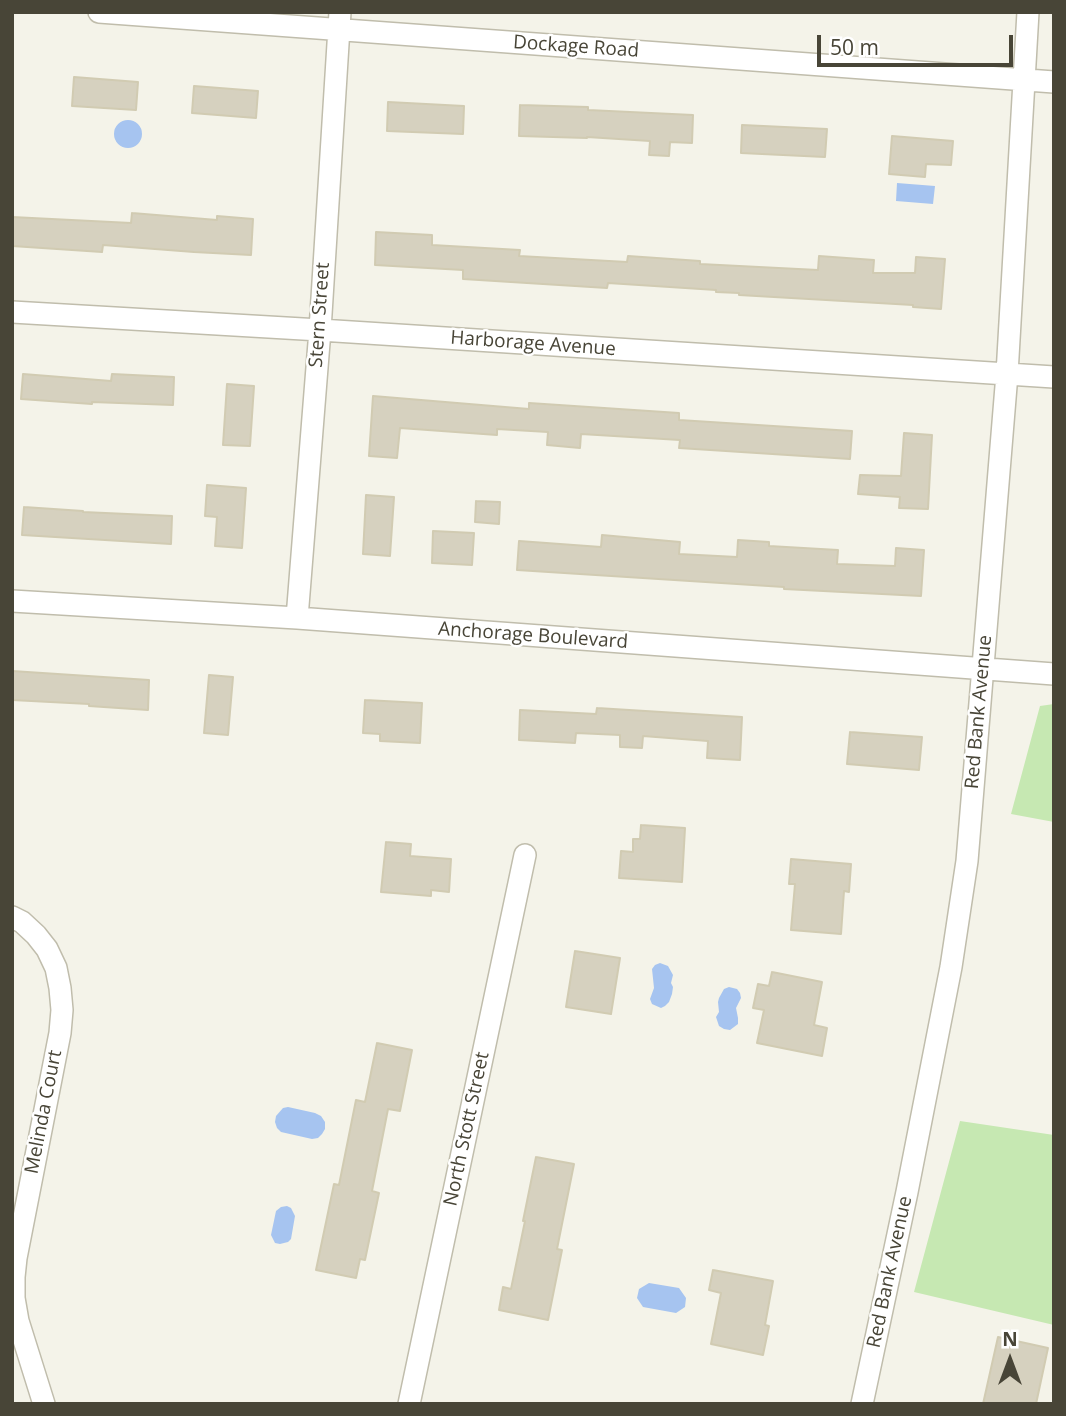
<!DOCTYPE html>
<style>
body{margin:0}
#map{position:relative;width:1066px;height:1416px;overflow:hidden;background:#f4f3e9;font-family:"Open Sans",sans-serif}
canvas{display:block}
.frame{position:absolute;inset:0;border:14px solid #484537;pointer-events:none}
.north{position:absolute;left:975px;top:1325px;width:70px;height:70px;-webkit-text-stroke:5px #fff;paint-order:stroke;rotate:0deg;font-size:19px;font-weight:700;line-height:28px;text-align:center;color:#484537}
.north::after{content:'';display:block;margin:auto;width:24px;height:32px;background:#484537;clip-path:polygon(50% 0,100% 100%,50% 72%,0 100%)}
.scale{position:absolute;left:817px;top:35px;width:196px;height:32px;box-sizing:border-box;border:4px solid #484537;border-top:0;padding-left:9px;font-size:21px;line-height:24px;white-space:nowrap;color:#484537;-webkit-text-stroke:5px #fff;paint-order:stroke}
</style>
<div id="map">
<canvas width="1066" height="1416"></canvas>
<div class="frame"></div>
<div class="north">N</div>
<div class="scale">50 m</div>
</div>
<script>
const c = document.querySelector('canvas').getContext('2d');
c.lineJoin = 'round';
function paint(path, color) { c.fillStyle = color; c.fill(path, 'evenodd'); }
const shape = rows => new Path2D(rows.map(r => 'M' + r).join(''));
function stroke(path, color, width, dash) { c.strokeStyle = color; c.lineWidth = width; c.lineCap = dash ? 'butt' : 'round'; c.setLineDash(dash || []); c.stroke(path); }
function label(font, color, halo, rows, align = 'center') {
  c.font = font + ' "Open Sans",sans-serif'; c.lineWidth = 5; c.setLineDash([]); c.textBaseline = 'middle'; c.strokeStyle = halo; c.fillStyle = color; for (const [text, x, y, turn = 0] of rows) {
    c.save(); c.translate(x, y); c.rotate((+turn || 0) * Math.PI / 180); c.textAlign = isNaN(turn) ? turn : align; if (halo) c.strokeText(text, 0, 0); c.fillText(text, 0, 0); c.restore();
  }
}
const green = shape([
 [1054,704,1054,822,1011,814,1040,706],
 [960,1121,1054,1135,1054,1325,914,1292]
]);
const water = shape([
 '114 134a14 14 0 1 1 28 0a14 14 0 1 1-28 0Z',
 [897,183,935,186,933,204,896,201],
 [660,963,668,966,673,975,671,983,673,987,672,994,669,1002,665,1006,661,1008,652,1004,650,999,654,988,652,969,655,965],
 [729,987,737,989,740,993,741,998,736,1008,738,1018,738,1024,730,1030,724,1029,719,1026,716,1017,719,1012,718,1002,719,998,724,989],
 [288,1107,315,1113,321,1116,325,1122,325,1129,322,1134,318,1138,312,1139,281,1132,277,1128,275,1122,276,1116,283,1108],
 [287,1206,291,1208,295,1216,291,1239,288,1242,280,1244,275,1243,271,1235,276,1211,281,1207],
 [649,1283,679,1288,686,1298,685,1307,676,1313,643,1307,637,1298,639,1289]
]);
const building = shape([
 [74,77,138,82,136,110,72,106,74,77],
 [194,86,258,91,256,118,192,113,194,86],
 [388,102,464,106,463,134,387,131,388,102],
 [520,105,588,107,588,110,693,115,692,143,670,142,669,156,649,155,650,141,587,137,587,138,519,136,520,105],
 [742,125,827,129,825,157,741,153,742,125],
 [892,136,953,141,951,165,926,164,925,177,889,174,892,136],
 [132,213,217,220,217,216,253,219,251,255,194,252,103,245,102,252,12,246,12,217,131,223,132,213],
 [376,232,432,235,432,245,520,250,519,256,627,262,628,256,700,261,700,264,818,270,819,256,874,260,873,273,915,273,916,257,945,259,941,309,913,307,913,305,739,295,739,293,716,292,716,290,608,283,607,288,463,279,463,270,375,265,376,232],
 [23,374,111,381,112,374,174,377,173,405,92,402,92,404,21,399,23,374],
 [227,384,254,386,250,446,223,445,227,384],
 [373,396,529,409,529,403,679,413,679,420,852,431,850,459,679,448,680,440,581,434,580,448,547,445,548,432,497,429,497,435,400,428,397,458,369,456,373,396],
 [904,433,932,435,928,509,899,508,900,497,858,494,860,475,901,476,904,433],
 [207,485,246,488,242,548,215,546,217,517,205,516,207,485],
 [366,495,394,497,390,556,363,554,366,495],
 [476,501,500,502,499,524,475,522,476,501],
 [24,507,83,511,83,512,172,516,171,544,22,535,24,507],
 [433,531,474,533,472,565,432,563,433,531],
 [602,535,680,542,679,554,737,557,738,540,769,542,769,546,838,550,837,564,895,566,896,548,924,550,921,596,784,589,784,587,517,570,519,541,601,547,602,535],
 [12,671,149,680,148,710,89,706,89,704,12,700,12,671],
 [209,675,233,677,228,735,204,733,209,675],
 [365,700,422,703,420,743,380,741,380,734,363,733,365,700],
 [597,708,742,717,740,760,707,758,708,741,643,736,642,748,620,747,620,735,576,733,575,743,519,740,520,710,596,714,597,708],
 [850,732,922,737,919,770,847,764,850,732],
 [641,825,685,828,682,882,619,878,621,851,633,852,633,839,640,839,641,825],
 [386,842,411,844,410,856,451,859,449,892,431,890,431,896,381,892,386,842],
 [791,859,851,864,849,892,844,891,841,934,791,930,795,884,789,884,791,859],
 [575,951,620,958,611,1014,566,1007,575,951],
 [772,972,822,982,814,1025,827,1028,822,1056,757,1043,764,1010,753,1008,758,984,769,986,772,972],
 [377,1043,412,1050,400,1111,388,1109,372,1191,379,1193,365,1260,360,1259,356,1278,316,1270,334,1184,339,1185,356,1100,365,1102,377,1043],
 [536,1157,574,1164,557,1249,562,1250,548,1320,499,1310,503,1287,511,1289,525,1221,523,1221,536,1157],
 [713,1270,773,1281,765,1325,769,1326,763,1355,711,1344,721,1293,709,1290,713,1270],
 [998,1337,1048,1348,1036,1404,983,1404,998,1337]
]);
const minor = shape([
 [99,12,1054,82],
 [12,312,320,330,1054,377],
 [12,601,297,618,1054,674],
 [297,618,320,330,340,12],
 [12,917,22,922,36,935,47,949,56,968,60,988,62,1010,60,1033,16,1258,14,1277,14,1298,18,1321,44,1404],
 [409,1404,525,855],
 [862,1404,907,1192,951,967,967,861,1007,374,1028,12]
]);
const streetNames = [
 ["Dockage Road",576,47,4],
 ["Stern Street",320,315,-86],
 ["Harborage Avenue",533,344,4],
 ["Anchorage Boulevard",533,636,4],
 ["Red Bank Avenue",979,712,-85],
 ["Melinda Court",44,1112,-79],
 ["North Stott Street",467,1129,-78],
 ["Red Bank Avenue",890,1272,-78]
];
paint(green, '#c6e8b2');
paint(water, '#a6c4f0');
paint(building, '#d6d1bf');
stroke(building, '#d1cbb2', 2);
stroke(minor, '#c0bdac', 24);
stroke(minor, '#fff', 21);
label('19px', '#484537', '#fff', streetNames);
</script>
